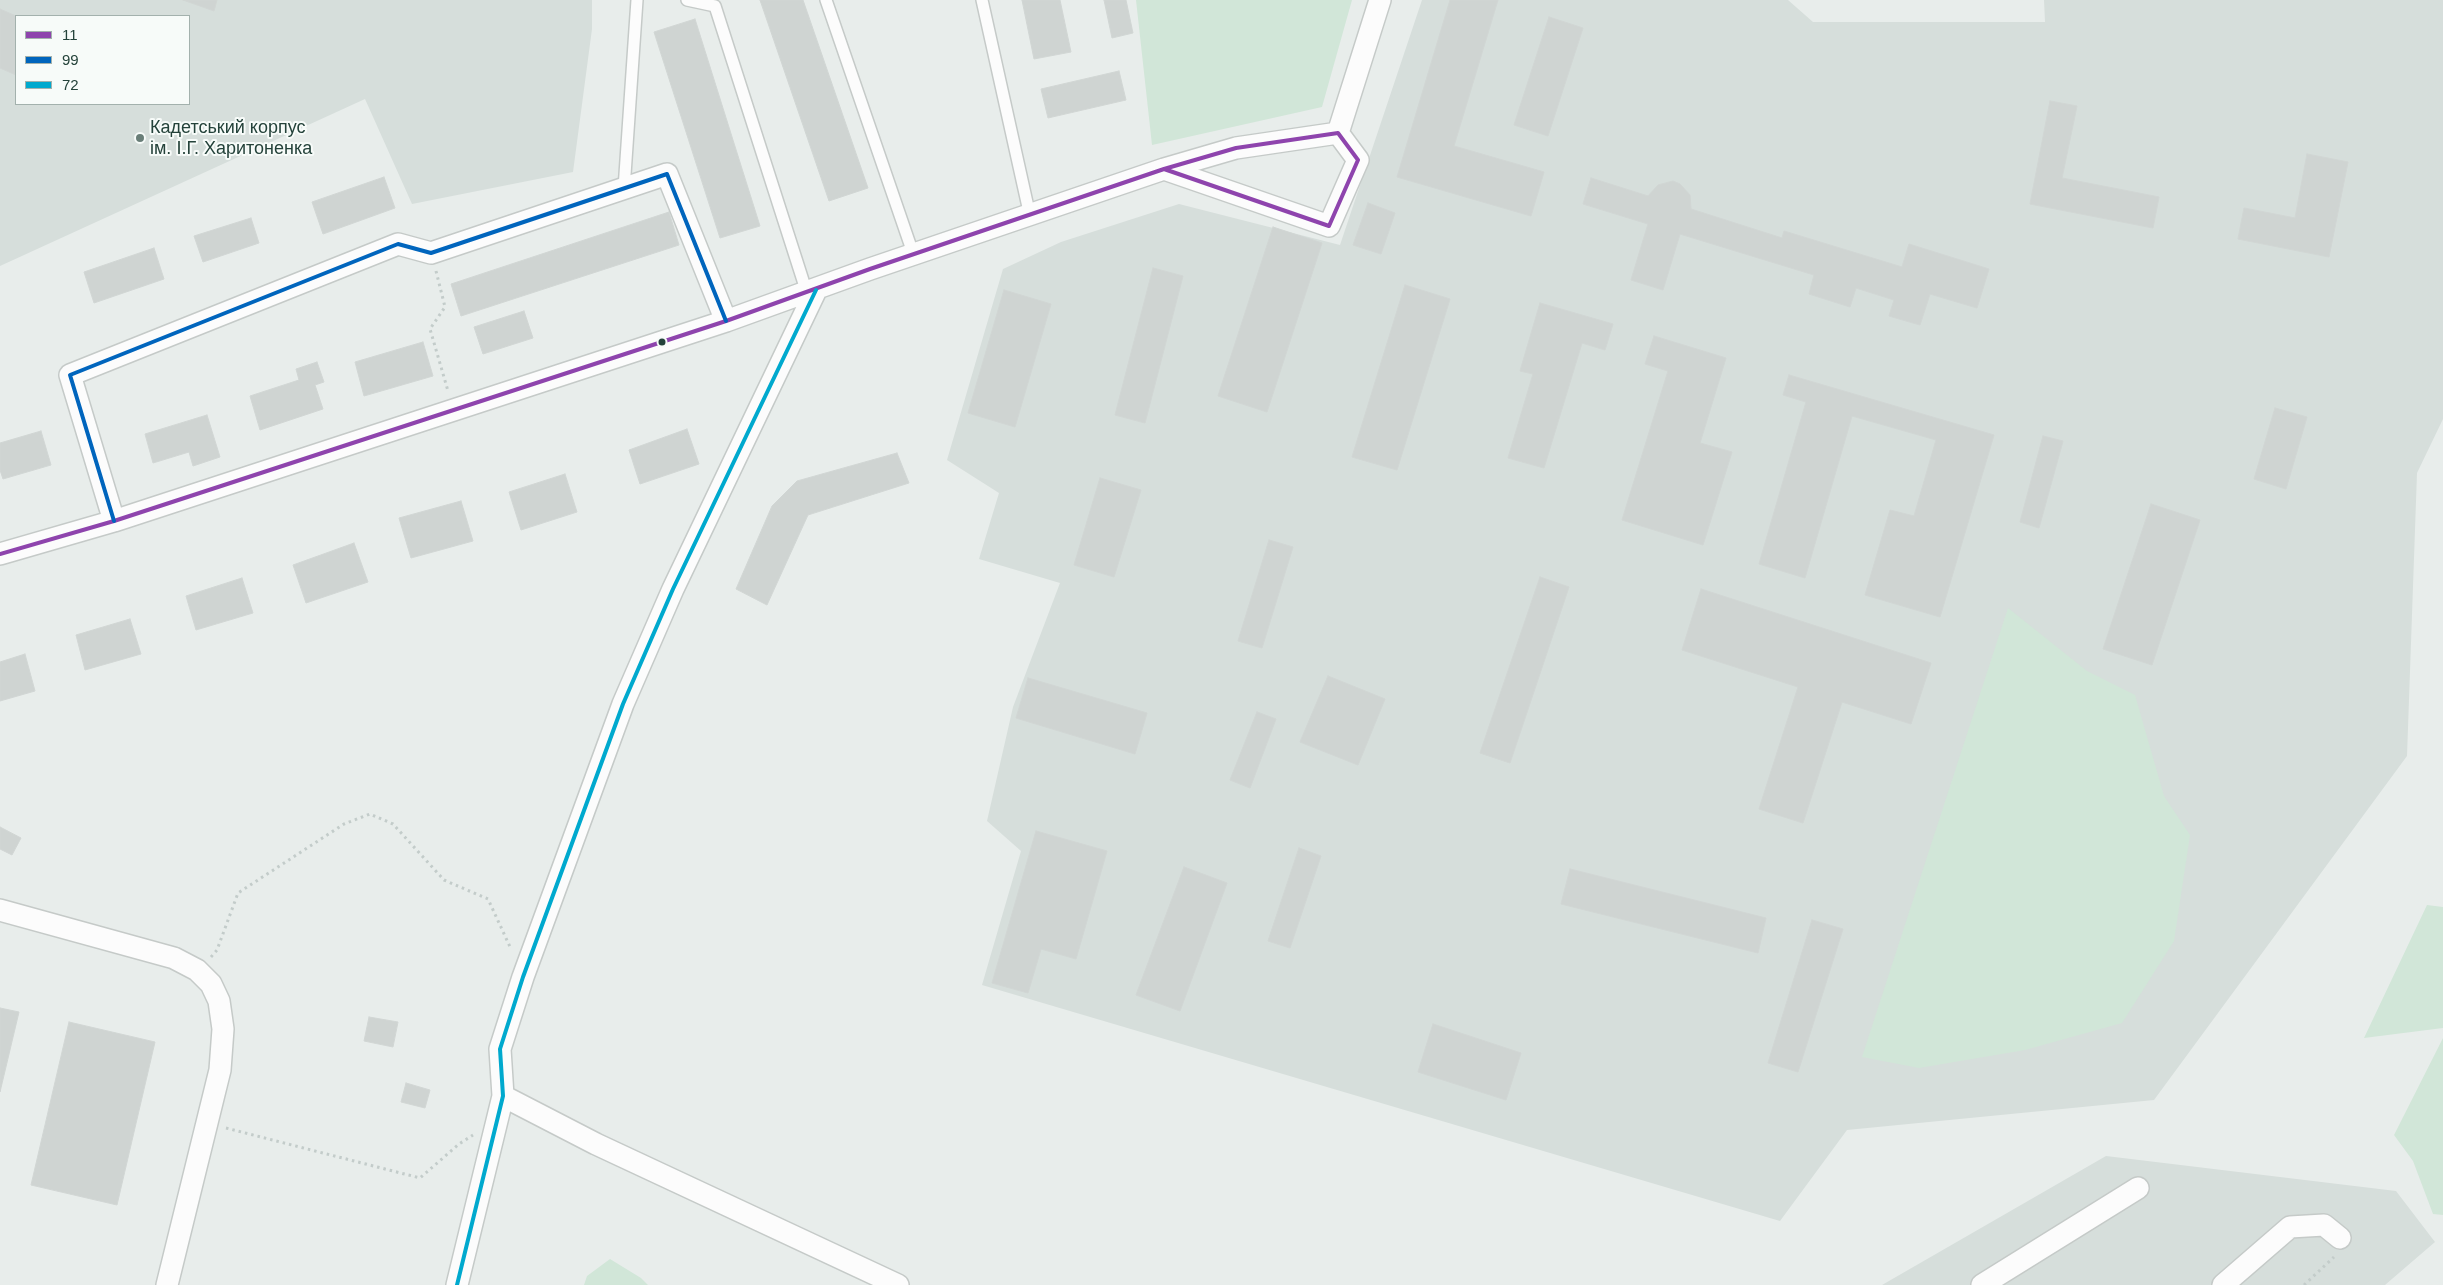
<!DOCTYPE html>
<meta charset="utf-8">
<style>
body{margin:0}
#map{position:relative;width:2443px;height:1285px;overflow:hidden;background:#e8edeb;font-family:Helvetica,sans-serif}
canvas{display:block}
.legend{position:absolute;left:15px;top:15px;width:175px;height:90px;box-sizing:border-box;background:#f7fbf9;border:1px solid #a3b1ad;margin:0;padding:6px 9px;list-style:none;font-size:15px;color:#24423a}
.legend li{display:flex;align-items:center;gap:10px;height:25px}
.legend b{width:25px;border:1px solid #a3b1ad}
</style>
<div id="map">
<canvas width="2443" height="1285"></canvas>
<ul class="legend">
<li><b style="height:6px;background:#8e44ad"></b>11</li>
<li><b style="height:6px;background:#0065bd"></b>99</li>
<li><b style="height:6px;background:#00a9ce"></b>72</li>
</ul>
</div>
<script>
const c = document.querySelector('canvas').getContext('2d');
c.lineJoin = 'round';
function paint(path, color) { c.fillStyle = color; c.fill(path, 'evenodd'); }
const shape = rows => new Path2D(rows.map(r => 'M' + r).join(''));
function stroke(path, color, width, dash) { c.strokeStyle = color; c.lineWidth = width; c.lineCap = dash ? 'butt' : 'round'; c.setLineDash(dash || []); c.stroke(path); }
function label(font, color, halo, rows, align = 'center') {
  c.font = font + ' Helvetica,sans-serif'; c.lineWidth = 4; c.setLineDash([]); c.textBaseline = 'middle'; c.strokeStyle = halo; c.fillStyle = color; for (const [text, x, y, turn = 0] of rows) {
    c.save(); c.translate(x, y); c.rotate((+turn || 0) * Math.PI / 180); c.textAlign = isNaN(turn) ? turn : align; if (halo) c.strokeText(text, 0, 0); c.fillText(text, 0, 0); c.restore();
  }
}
const built = shape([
 [0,0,592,0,592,29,573,172,412,204,365,99,0,266],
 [16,16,189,16,189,104,16,104],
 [1422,0,1788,0,1813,22,2045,22,2044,0,2443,0,2443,419,2417,473,2407,756,2154,1100,1847,1130,1780,1221,982,985,1021,851,987,821,1013,707,1060,583,979,559,999,493,947,460,1003,269,1061,242,1179,204,1340,245],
 [2106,1156,2396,1191,2435,1242,2385,1285,1882,1285]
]);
const green = shape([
 [1136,0,1352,0,1322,107,1152,145],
 [2008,608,2087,671,2135,695,2164,796,2190,835,2174,941,2122,1023,2025,1050,1919,1068,1862,1057],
 [2427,905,2443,907,2443,1028,2364,1038],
 [2443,1038,2443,1215,2433,1214,2413,1161,2394,1135],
 [610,1259,641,1278,648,1285,584,1285,587,1276]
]);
const building = shape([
 [183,0,217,0,214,11,183,0],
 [760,0,803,0,868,188,829,201,760,0],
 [1022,0,1060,0,1071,52,1034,59,1022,0],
 [1104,0,1126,0,1133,33,1112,38,1104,0],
 [1450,0,1498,0,1454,146,1544,172,1531,216,1397,177,1450,0],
 [0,9,16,16,16,75,0,68,0,9],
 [1549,17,1583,28,1548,136,1514,125,1549,17],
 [695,19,760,226,720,238,654,32,695,19],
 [1119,71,1126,100,1048,118,1041,89,1119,71],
 [2050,101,2077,106,2062,178,2159,197,2153,228,2030,204,2050,101],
 [2307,154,2348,162,2329,257,2238,239,2244,208,2295,218,2307,154],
 [384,177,395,208,323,234,312,202,384,177],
 [1591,178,1648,196,1658,185,1673,181,1680,184,1690,195,1691,209,1782,238,1784,231,1902,267,1909,244,1989,269,1977,308,1930,294,1920,325,1889,316,1894,300,1856,288,1850,307,1809,294,1814,275,1680,234,1663,290,1631,280,1648,224,1583,204,1591,178],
 [1368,203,1395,213,1381,254,1353,245,1368,203],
 [669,212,679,245,461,316,451,284,669,212],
 [251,218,259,243,203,262,194,236,251,218],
 [1273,227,1322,243,1267,412,1218,396,1273,227],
 [154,248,164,279,94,303,84,272,154,248],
 [1153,268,1183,276,1145,423,1115,415,1153,268],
 [1405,285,1450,299,1397,470,1352,457,1405,285],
 [1004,290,1051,304,1015,427,968,413,1004,290],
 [1540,303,1613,324,1605,350,1582,343,1544,468,1508,458,1533,374,1520,371,1540,303],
 [524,311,533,338,483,354,474,327,524,311],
 [1654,336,1726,358,1700,443,1732,452,1703,545,1622,520,1668,371,1645,364,1654,336],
 [423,342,433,376,364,396,355,362,423,342],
 [317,362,324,382,315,385,323,409,260,430,250,396,299,380,296,369,317,362],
 [1789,375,1994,435,1940,617,1865,595,1890,510,1914,516,1936,440,1852,416,1805,578,1759,564,1806,402,1783,395,1789,375],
 [2275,408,2307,417,2286,489,2254,479,2275,408],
 [207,415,220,457,193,466,189,452,153,463,145,434,207,415],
 [687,429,699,464,640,484,629,450,687,429],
 [41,431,51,465,3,479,0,470,0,443,41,431],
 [2043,436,2063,441,2039,528,2020,522,2043,436],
 [897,453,909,483,808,515,767,605,736,589,772,506,797,481,897,453],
 [565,474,577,512,521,530,509,492,565,474],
 [1100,478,1141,490,1114,577,1074,565,1100,478],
 [461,501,473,541,411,558,399,518,461,501],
 [2151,504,2200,520,2152,665,2103,649,2151,504],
 [1269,540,1293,547,1262,648,1238,641,1269,540],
 [354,543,368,582,306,603,293,565,354,543],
 [1540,577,1569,587,1510,763,1480,753,1540,577],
 [242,578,253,613,196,630,186,596,242,578],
 [1701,589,1931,663,1911,724,1842,702,1803,823,1759,809,1798,687,1682,650,1701,589],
 [130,619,141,654,85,670,76,635,130,619],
 [25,654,35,691,0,701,0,662,25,654],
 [1328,676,1385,699,1358,765,1300,742,1328,676],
 [1028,678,1147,713,1135,754,1016,718,1028,678],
 [1257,712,1276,719,1250,788,1230,780,1257,712],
 [0,827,21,838,12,855,0,849,0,827],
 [1036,831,1107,851,1076,959,1041,949,1028,993,992,983,1036,831],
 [1299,848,1321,856,1290,948,1268,941,1299,848],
 [1184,867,1227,883,1180,1011,1136,995,1184,867],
 [1570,869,1766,918,1758,953,1561,904,1570,869],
 [1812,920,1843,929,1798,1072,1768,1063,1812,920],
 [0,1008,19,1012,0,1092,0,1008],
 [369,1017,398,1022,393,1047,364,1041,369,1017],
 [69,1022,155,1042,117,1205,31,1185,69,1022],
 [1433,1024,1521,1053,1506,1100,1418,1072,1433,1024],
 [406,1083,430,1090,425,1108,401,1102,406,1083]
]);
const path = shape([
 [436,271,445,307,430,329,448,391],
 [211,957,217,950,238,893,344,824,370,814,393,824,444,880,488,899,511,949],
 [226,1128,420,1178,459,1144,473,1135],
 [2304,1285,2334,1257]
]);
const service = shape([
 [687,0,715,6,807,293],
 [826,0,914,256],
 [982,0,1030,216],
 [624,189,637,0]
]);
const minor = shape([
 [1338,133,1380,0],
 [114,521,70,375,398,244,431,253,667,174,726,321],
 [0,554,114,521,726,321,870,269,1164,169,1329,226,1358,160,1338,133,1236,148,1164,169],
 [0,910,174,958,197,970,211,984,219,1001,223,1029,220,1070,167,1285],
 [503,1096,596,1144,898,1285],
 [457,1285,503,1096,500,1049,523,977,623,704,673,589,816,290],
 [1982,1285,2138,1188],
 [2223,1285,2290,1227,2324,1225,2340,1238]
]);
const bus1 = shape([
 [0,554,114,521,726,321,870,269,1164,169,1329,226,1358,160,1338,133,1236,148,1164,169]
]);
const bus2 = shape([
 [114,521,70,375,398,244,431,253,667,174,726,321]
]);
const bus3 = shape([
 [457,1285,503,1096,500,1049,523,977,623,704,673,589,816,290]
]);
const markers = [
 [140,138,5,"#697e78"],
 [662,342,4.5,"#24423a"]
];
const poiNames = [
 ["Кадетський корпус",150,128],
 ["ім. І.Г. Харитоненка",150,149]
];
paint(built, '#d6dedb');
paint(green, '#d1e6d8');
paint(building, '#cfd4d2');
stroke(building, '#d1d6d4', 1);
stroke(service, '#c5cac8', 14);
stroke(minor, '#c5cac8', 24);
stroke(path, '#c3ccca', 3, [2.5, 4]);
stroke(service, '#fcfcfc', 11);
stroke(minor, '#fcfcfc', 21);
stroke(bus1, '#8e44ad', 4);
stroke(bus2, '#0065bd', 4);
stroke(bus3, '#00a9ce', 4);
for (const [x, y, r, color] of markers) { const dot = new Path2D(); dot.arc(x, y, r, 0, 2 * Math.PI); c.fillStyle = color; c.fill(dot); stroke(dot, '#f7fbf9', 2); }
label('18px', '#24423a', '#f7fbf9', poiNames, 'left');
</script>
